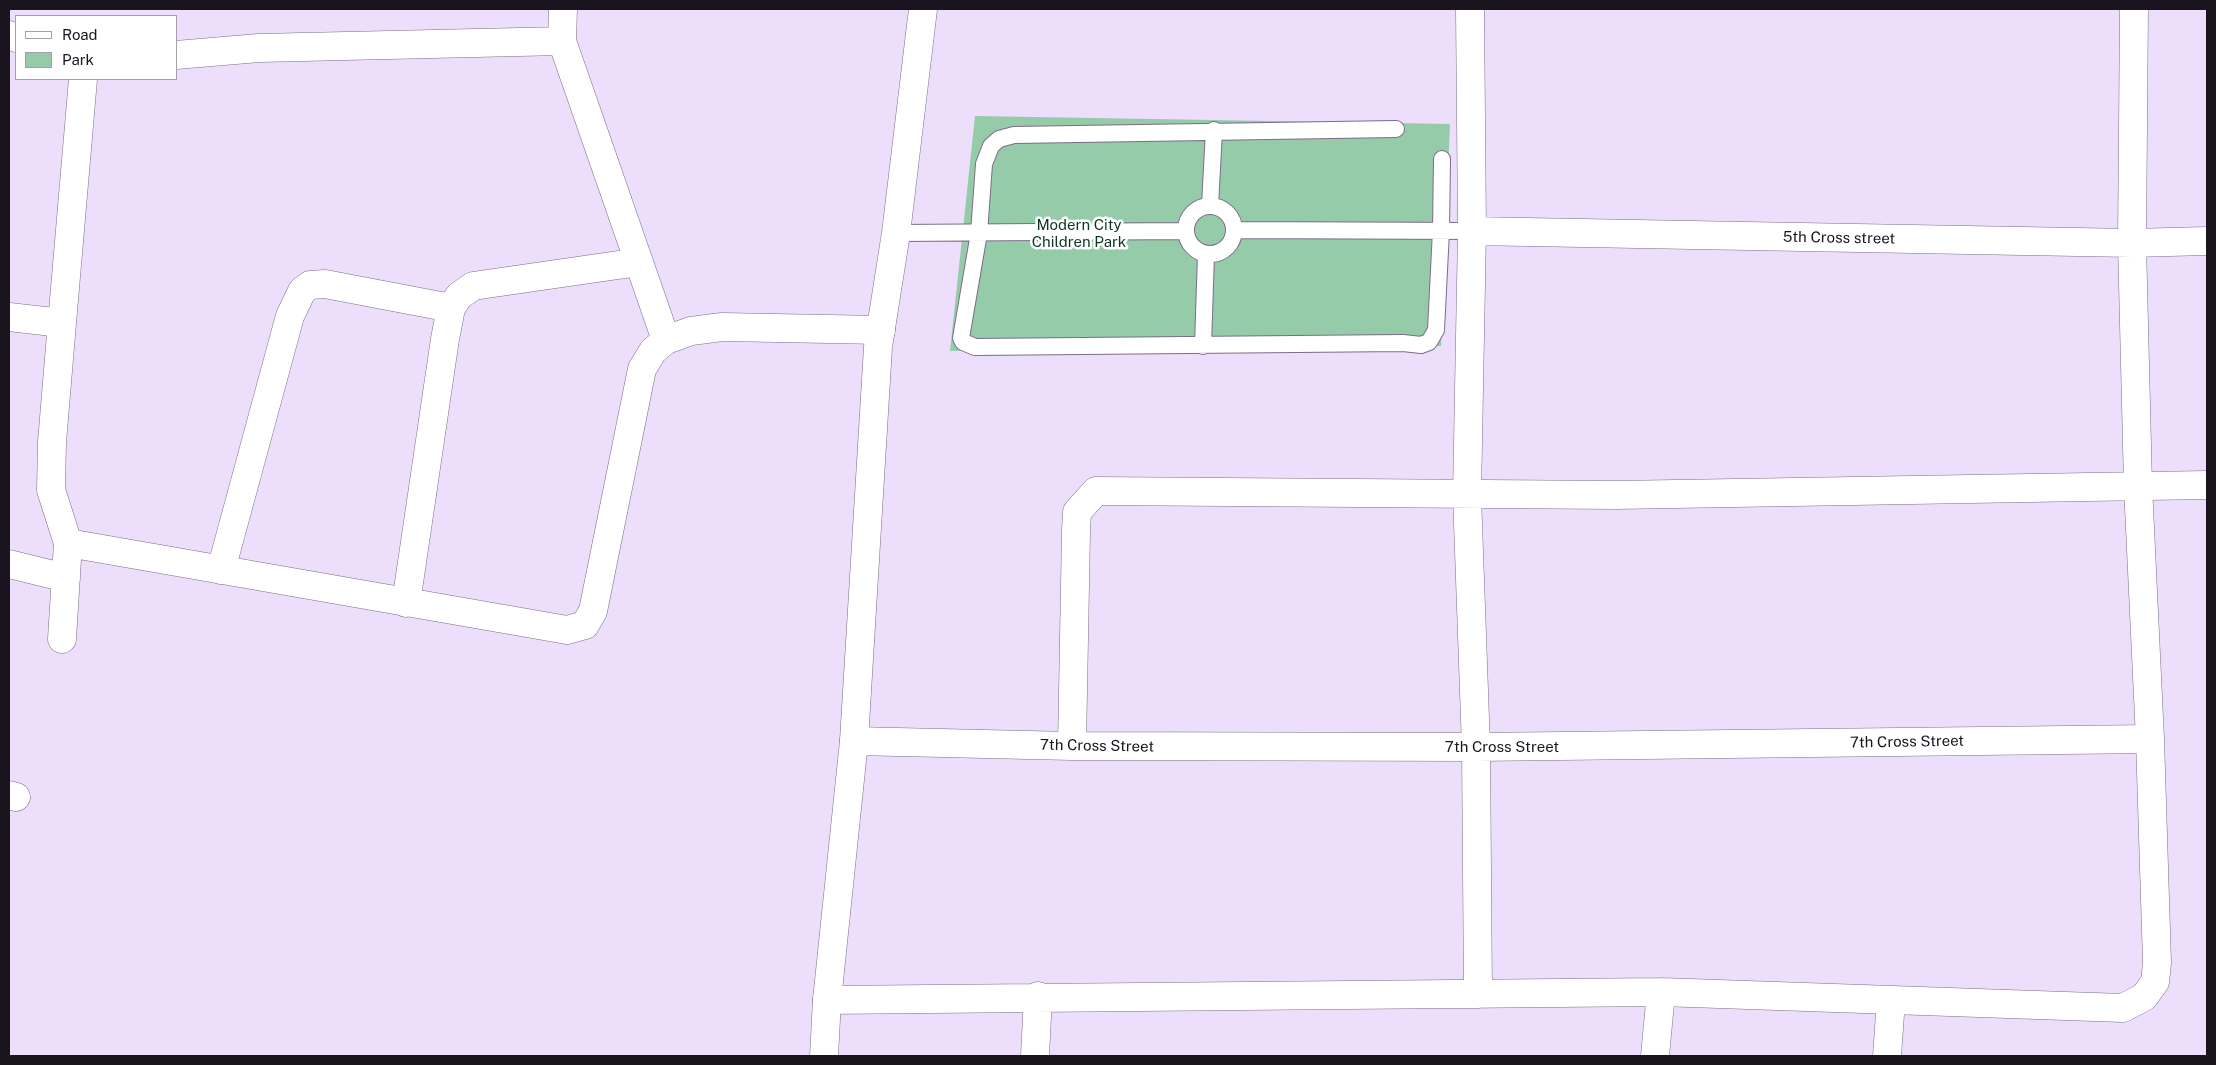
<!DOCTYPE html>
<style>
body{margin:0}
#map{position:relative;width:2216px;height:1065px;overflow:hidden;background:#eddefb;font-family:"Public Sans",sans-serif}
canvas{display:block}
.frame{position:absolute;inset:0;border:10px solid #19141e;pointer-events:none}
.legend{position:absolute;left:15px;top:15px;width:162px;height:65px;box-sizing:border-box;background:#fff;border:1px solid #a3a1a5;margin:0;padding:6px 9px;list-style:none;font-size:15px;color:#19141e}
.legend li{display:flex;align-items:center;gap:10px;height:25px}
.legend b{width:25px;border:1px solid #a3a1a5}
</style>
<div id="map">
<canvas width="2216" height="1065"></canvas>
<div class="frame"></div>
<ul class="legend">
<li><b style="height:6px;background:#fff"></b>Road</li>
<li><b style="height:14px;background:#96cba9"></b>Park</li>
</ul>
</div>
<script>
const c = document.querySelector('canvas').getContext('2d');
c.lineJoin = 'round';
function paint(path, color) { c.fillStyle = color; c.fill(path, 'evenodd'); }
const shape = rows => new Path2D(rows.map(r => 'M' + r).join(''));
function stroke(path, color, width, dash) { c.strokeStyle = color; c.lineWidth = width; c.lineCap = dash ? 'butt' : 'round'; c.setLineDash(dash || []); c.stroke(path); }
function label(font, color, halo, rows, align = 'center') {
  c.font = font + ' "Public Sans",sans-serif'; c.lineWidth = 5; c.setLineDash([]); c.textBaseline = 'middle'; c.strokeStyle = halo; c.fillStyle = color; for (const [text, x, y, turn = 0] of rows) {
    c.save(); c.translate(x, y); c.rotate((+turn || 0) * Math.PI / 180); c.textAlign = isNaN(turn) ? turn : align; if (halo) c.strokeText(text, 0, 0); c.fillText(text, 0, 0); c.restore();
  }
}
const green = shape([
 [975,116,1450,124,1441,346,950,351]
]);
const service = shape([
 [1396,129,1014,135,999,139,991,146,984,164,979,233,961,338,963,342,975,347,1403,343,1421,345,1429,342,1436,330,1441,231,1442,159],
 '1186 230a24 24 0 1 1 48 0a24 24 0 1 1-48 0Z',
 [1210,206,1214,130],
 [1235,230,1472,231],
 [896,233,1186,231],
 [1203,346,1206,254]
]);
const minor = shape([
 [563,9,562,41,666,340],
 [1470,9,1472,231,1467,495,1476,747,1478,994],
 [9,35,16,38],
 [176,55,259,48,562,41],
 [1472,231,2132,243,2207,241],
 [9,317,62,323,52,442,51,490,68,543,567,630,585,625,593,611,642,369,653,351,666,340,691,331,722,327,881,330],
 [62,323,83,79],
 [9,564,66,578],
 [221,570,290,316,302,291,310,285,325,284,451,308],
 [406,603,445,339,451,308,459,296,473,286,639,262],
 [62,639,68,543],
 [854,741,1072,746,1476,747,2150,739],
 [1072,746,1076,531,1077,512,1096,491,1616,495,2207,485],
 [9,795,16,797],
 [827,1000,1661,992,2123,1008,2144,997,2155,982,2157,963,2150,739,2138,486,2132,243,2134,9],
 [1035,1056,1038,996],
 [1655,1056,1661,992],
 [1887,1056,1891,1000]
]);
const tertiary = shape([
 [824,1056,827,1000,854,741,878,347,896,233,923,9]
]);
const parkNames = [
 ["Modern City",1079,225],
 ["Children Park",1079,242]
];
const streetNames = [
 ["5th Cross street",1839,238,1],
 ["7th Cross Street",1907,742,-1],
 ["7th Cross Street",1097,746,1],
 ["7th Cross Street",1502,747]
];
paint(green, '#96cba9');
stroke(service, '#7b6d87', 18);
stroke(minor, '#7b6d87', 29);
stroke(tertiary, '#7b6d87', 29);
stroke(service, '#fff', 16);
stroke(minor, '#fff', 28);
stroke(tertiary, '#fff', 28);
label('15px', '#0e3620', '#fff', parkNames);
label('15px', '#19141e', '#fff', streetNames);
</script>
